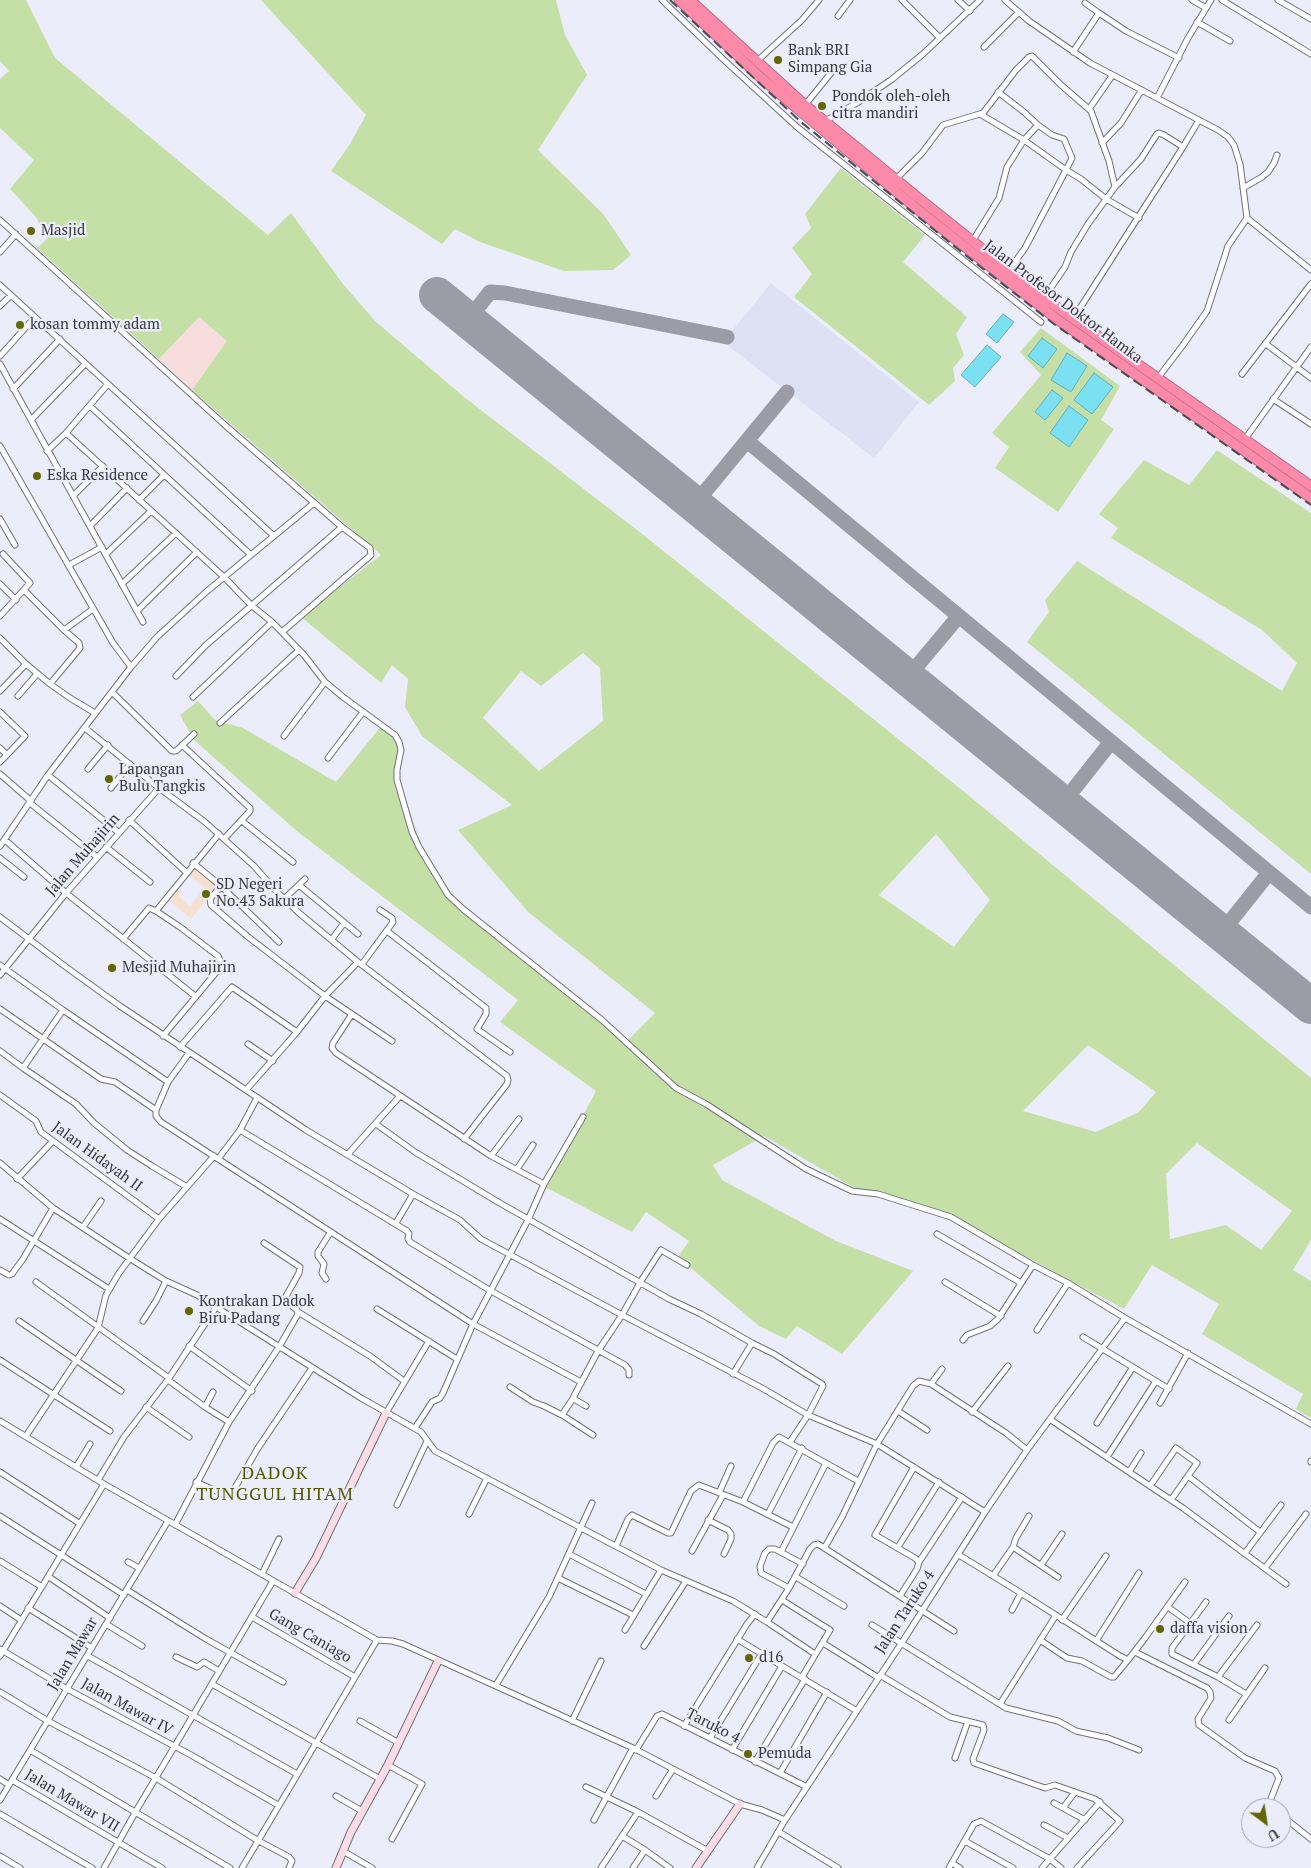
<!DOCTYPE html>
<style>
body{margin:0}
#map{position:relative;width:1311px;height:1868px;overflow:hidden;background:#ecedfa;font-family:"PT Serif",serif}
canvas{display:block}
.north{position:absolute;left:1241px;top:1798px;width:50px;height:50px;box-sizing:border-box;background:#ecedfa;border:1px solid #a4a5af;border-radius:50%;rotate:149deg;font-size:14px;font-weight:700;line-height:20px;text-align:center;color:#38393e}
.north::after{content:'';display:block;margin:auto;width:18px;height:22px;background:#626603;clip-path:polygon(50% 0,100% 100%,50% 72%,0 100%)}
</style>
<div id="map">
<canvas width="1311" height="1868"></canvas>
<div class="north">U</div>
</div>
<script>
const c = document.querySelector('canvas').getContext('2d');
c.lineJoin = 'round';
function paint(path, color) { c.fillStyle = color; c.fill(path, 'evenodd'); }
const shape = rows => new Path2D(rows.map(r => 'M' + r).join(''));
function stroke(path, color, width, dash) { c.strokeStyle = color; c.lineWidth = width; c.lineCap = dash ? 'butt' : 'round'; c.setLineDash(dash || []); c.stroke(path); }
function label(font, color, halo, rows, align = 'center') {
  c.font = font + ' "PT Serif",serif'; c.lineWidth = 4.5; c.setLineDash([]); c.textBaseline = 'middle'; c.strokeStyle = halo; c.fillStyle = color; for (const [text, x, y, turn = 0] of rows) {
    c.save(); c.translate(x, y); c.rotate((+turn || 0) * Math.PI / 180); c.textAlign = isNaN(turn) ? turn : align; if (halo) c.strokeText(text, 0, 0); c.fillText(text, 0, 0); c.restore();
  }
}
const built = shape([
 [771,283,919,402,874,458,723,342]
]);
const industrial = shape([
 [199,317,228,341,192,390,159,359]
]);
const education = shape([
 [195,868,218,886,191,919,170,901,175,895,173,893,178,887,183,891,179,897,190,906,205,888,189,875]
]);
const green = shape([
 [0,0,26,0,55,58,268,235,291,213,343,284,375,321,464,397,641,533,957,786,1311,1078,1311,1240,1293,1270,1311,1281,1311,1418,1296,1409,1303,1394,1202,1334,1219,1304,1152,1265,1124,1309,944,1213,860,1191,764,1136,713,1165,722,1180,836,1241,913,1271,842,1354,797,1326,786,1339,759,1326,678,1257,689,1241,646,1212,632,1232,545,1187,596,1091,500,1022,518,1000,298,832,194,740,180,715,198,701,215,720,243,728,336,782,382,725,401,739,398,776,420,842,455,899,627,1041,655,1013,528,912,458,830,512,805,422,736,405,707,408,679,392,665,381,683,301,617,381,555,192,390,227,341,199,317,159,359,37,248,47,239,36,217,10,189,34,160,0,128,0,79,9,71,0,61],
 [583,653,600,668,603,721,539,771,483,718,521,671,541,686],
 [936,834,990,900,954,947,879,895],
 [1088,1045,1156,1092,1139,1112,1096,1132,1023,1111],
 [1197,1143,1292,1211,1261,1250,1226,1225,1170,1239,1166,1174],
 [261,0,556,0,565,35,587,75,538,150,604,215,631,255,613,270,564,271,480,242,455,229,442,244,331,171,350,144,366,115],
 [841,168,925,235,903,262,967,317,956,334,964,355,953,368,955,381,929,405,794,297,812,274,792,248,811,228,805,214],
 [1041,328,1120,386,1101,420,1114,429,1058,512,995,468,1009,447,992,433,1041,375,1020,352],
 [1217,450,1311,513,1311,874,1027,642,1049,612,1045,600,1077,561,1282,691,1297,663,1262,630,1111,538,1118,528,1099,514,1144,460,1189,485]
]);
const water = shape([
 [1003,314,1014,322,997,343,986,334,1003,314],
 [1042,338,1057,349,1043,368,1028,356,1042,338],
 [987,345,1001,357,975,387,961,375,987,345],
 [1067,353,1087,366,1071,392,1051,380,1067,353],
 [1094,373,1113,387,1092,414,1074,400,1094,373],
 [1052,390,1063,398,1045,420,1035,412,1052,390],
 [1069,406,1088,420,1069,447,1050,433,1069,406]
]);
const taxiway = shape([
 [468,320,490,292,505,293,727,337],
 [747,441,1311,907],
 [694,505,787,392],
 [907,678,958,617],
 [1062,804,1111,742],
 [1221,933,1268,874]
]);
const runway = shape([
 [437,295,1311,1006]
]);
const street = shape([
 [662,0,724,60,797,127,1041,322],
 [902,0,940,38],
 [958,0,970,11],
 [1005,0,1029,21,1090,63,1218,130,1228,137,1234,145,1240,164,1247,218,1228,246,1207,311,1183,345,1158,378],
 [1192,0,1206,8],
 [1222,0,1311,54],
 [1278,0,1311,19],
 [1085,3,1099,13],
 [838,16,850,0],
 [1197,22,1230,41],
 [984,47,1019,12],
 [1073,52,1099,13,1126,31,1179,58],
 [756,62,802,20,819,0],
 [1157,98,1188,38,1211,0],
 [805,105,831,73],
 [1089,109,1112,76],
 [980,114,1024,140,1038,125,1024,112,998,92],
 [825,121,857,103,891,80,923,54,980,0],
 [1038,125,1052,135,1064,139,1072,158,1066,170,1081,179,1106,199,1139,218],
 [1102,143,1121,123,1141,91],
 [895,180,922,153,943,125,983,113,1016,70,1029,57,1032,56,1061,85,1091,111,1109,161,1115,187],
 [1243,188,1262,177,1268,172,1274,163,1277,155],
 [1247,218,1311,270],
 [0,220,226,426,342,527,206,645,176,676],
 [972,242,999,198,1007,167,1024,140,1066,170,1025,248,1009,270],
 [0,252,16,234],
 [0,285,274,536],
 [1044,298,1065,267,1071,252,1088,224,1115,187,1141,159,1157,134,1159,133,1164,135,1183,147],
 [0,306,11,295],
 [1073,319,1183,147,1199,120],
 [1266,344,1311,378],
 [0,356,35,317],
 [0,364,143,622],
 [1242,374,1311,284],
 [13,389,60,339],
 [1273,399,1311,424],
 [90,406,251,555],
 [31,420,85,364],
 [66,433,108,384],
 [1245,439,1311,347],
 [0,446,113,643,131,667],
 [47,451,66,433,224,577,251,605,272,622,304,655,325,682,343,697,395,735,399,742,401,750,397,770,397,780,412,832,419,847,448,895,463,909,602,1020,676,1088,706,1104,806,1169,852,1191,878,1194,951,1217,1033,1265,1068,1283,1125,1318,1311,1424],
 [73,496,103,466],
 [139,500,164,475],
 [0,519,15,545],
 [91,525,127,488],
 [106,554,151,511],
 [69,565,102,547],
 [0,584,16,600],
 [122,584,176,533],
 [25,591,64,630,93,609],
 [137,611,197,552],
 [0,616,30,583,3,554],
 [282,632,371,555,370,548,342,527],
 [0,638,26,664,50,684,70,698,95,713],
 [50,684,80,648,79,643,64,630],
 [0,691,26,664],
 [112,692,172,751,176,751,194,734],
 [18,696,37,674],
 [193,697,272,622],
 [0,712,25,736,0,762],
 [220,723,299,650],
 [85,728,159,788,205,822,254,866,276,891,299,913,358,962,507,1076,508,1080,507,1084,464,1139],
 [284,736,325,682],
 [182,745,250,808,250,811,224,839],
 [0,748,7,755],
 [328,758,363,712],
 [88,769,108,745],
 [0,774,31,801],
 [48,775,118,832],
 [111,788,130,764],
 [30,803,97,857],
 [129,820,186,872],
 [242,821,293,862],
 [5,840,66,893,195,996],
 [0,846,48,775,131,667,157,637,206,592,314,503],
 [106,847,150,882],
 [0,858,24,877],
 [193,863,221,886,279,942],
 [299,885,358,934],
 [221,886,210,899,211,905,247,936,325,996,392,1041],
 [284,899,305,879],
 [0,917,66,967,120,1006,306,1130,413,1194,460,1220,481,1239,622,1315,641,1281,661,1250,687,1265],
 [387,931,486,1008,486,1014,477,1029,510,1052],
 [123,939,149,908,156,911],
 [332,939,344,923],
 [362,964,393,922,392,918,380,910],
 [0,965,63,1010,23,1068,76,1104,94,1123,127,1150,152,1166,187,1187],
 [0,975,66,893,159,788],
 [0,1009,101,1079,115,1082,156,1110],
 [63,1010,168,1082],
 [352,1014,333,1043,332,1048,336,1053,491,1156,544,1184],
 [163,1036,219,969,221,962,218,956,180,927,156,911,219,834],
 [248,1044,273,1061],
 [180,1047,232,987,297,1032],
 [0,1051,23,1068],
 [189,1053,168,1082,156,1110,156,1116,161,1122,473,1324,581,1382],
 [246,1090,297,1032,325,996,358,962],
 [0,1095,36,1121,41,1132,159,1219],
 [376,1124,415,1152,498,1202,669,1299,701,1314,752,1343,733,1374],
 [240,1130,407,1231,409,1234,408,1239,410,1242,491,1291,625,1365,629,1370,629,1375],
 [348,1154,400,1096],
 [491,1156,519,1119],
 [218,1159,240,1130,257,1098],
 [0,1163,53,1208,129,1258,166,1281,197,1295,361,1398,421,1432,435,1451,661,1570,733,1601,767,1622,789,1588,810,1549,814,1545,818,1544,954,1631],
 [517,1169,533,1145],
 [17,1179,53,1141],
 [0,1219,109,1289],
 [396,1223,413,1194],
 [83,1227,101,1201],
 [937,1234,1021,1283],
 [0,1270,9,1275,12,1274,23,1259,53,1208],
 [326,1279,322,1273,324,1264,318,1256,318,1252,330,1233],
 [36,1282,169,1378],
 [945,1282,1001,1316],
 [377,1309,457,1359],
 [298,1312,370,1356,404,1381],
 [19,1321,121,1391],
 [143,1321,156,1301,166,1281],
 [1037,1330,1068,1283],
 [1083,1337,1169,1389],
 [963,1340,967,1335,990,1326,998,1319,1033,1265],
 [752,1343,774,1354,822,1384,823,1386,808,1415,790,1442],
 [189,1346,252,1391],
 [0,1360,110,1431],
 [168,1380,205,1407,229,1422],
 [931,1384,942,1369],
 [510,1387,533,1402,544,1406,562,1415,593,1435],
 [1160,1403,1188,1353],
 [586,1406,574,1399,574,1396,598,1351,622,1315,762,1388,808,1415,877,1444,985,1512],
 [146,1407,189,1437],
 [205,1407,213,1392],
 [898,1411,927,1430],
 [972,1412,1008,1366],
 [386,1413,429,1341],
 [562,1415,574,1397],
 [1051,1420,1183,1508,1286,1584],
 [0,1421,104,1484,377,1640,392,1641,403,1644,633,1748,740,1804,762,1810,785,1820,901,1644,985,1512,1027,1450,1125,1318],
 [1097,1423,1133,1367],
 [415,1428,432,1402,440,1398,443,1393,473,1324,528,1220,544,1184,583,1117],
 [26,1436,98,1328,106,1295,119,1273,159,1219,214,1156],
 [1107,1457,1156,1381],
 [1311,1462,1311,1461],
 [76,1467,90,1444],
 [0,1472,79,1523],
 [1129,1472,1141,1453],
 [1188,1476,1260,1532],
 [98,1480,124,1437,169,1378,216,1307],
 [196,1482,223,1494,229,1495,232,1493,258,1448,312,1368],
 [1150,1486,1176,1448,1197,1463,1171,1500],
 [719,1493,731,1466],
 [743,1502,773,1443,779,1437,858,1481],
 [397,1505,427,1441],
 [469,1514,487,1478],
 [768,1514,802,1448],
 [0,1516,124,1595],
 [708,1520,728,1530,731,1534,731,1539,724,1554],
 [175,1525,229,1422,279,1347,298,1314,297,1310,287,1302,285,1298,299,1273,300,1267,264,1243],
 [616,1546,628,1519,632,1515,668,1533,671,1533,691,1491,699,1485,743,1502,793,1527],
 [825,1547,842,1517,877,1444,913,1386,919,1381,931,1384,1006,1433,1027,1450],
 [898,1547,939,1482],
 [1013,1547,1058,1577],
 [692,1551,723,1495],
 [781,1552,826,1463],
 [1245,1553,1281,1505],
 [569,1554,646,1594],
 [959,1555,1021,1593,1120,1656,1128,1660,1145,1638,1185,1582],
 [0,1561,42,1587],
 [128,1562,139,1568],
 [919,1562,962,1497],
 [1041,1565,1062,1534],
 [1265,1568,1306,1514],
 [262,1574,279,1539],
 [993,1576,1013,1547,1016,1538,1029,1516],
 [49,1577,110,1618],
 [796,1577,844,1606],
 [558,1578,633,1615],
 [789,1588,761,1573,760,1566,765,1553,769,1549,775,1549,803,1564],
 [127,1590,206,1639,283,1682],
 [900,1596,917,1569,919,1562,915,1558,875,1535,914,1467],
 [782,1600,830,1630,802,1677],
 [1206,1602,1172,1648,1172,1654,1218,1677,1246,1694],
 [0,1606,21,1620],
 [1168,1607,1190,1623],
 [28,1608,92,1648],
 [1012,1610,1021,1593],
 [252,1617,355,1677],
 [1062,1620,1106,1556],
 [767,1622,815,1654],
 [106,1624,142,1646],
 [872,1625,1006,1708,1058,1721,1076,1731,1108,1738,1139,1750],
 [625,1630,661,1570],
 [737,1639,857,1711],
 [1040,1640,1067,1658,1082,1661,1111,1677,1114,1677,1128,1660],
 [1096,1641,1139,1573],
 [823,1643,879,1678],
 [644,1646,686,1581],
 [0,1649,67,1689,191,1755,278,1805],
 [1135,1652,1207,1688,1210,1692,1211,1698,1198,1719,1199,1725,1245,1758,1275,1771,1279,1778,1270,1801,1272,1808],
 [0,1656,104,1484],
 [88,1656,297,1774],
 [176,1657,197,1667,204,1662,219,1671],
 [1194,1664,1229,1616],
 [880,1675,950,1717,983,1725,984,1730,973,1759,974,1763,1045,1788,1055,1785,1095,1799,1120,1821,1077,1868],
 [1218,1677,1257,1625],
 [212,1684,380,1779],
 [496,1685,549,1597,592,1503],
 [0,1692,48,1721,156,1778,257,1840,289,1857,292,1861,289,1868],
 [1000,1704,1056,1615],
 [1229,1720,1265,1668],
 [360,1721,399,1743],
 [572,1721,601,1661],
 [684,1726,747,1624,755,1614],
 [710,1738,762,1653],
 [30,1750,230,1868],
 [636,1750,657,1716,662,1714,807,1787],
 [732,1750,782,1666],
 [955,1758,968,1721],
 [755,1762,805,1679],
 [388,1765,422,1784,392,1839],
 [780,1773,827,1692],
 [0,1779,9,1785],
 [12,1780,162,1868],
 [586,1787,638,1812],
 [336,1796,362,1811],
 [656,1796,673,1769],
 [0,1800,168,1521],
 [1054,1803,1085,1820],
 [1063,1808,1075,1792],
 [0,1814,92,1868],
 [1281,1815,1311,1839],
 [594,1820,633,1748],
 [1044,1825,1068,1838],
 [779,1832,838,1868],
 [622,1836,645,1850,670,1868],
 [965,1841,1013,1868],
 [343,1851,372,1868],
 [0,1856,20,1868],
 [952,1863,960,1868],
 [104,1868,136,1811,273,1581],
 [242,1868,377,1640],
 [601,1868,638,1812,708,1851],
 [633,1868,645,1850],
 [757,1868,785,1820],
 [949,1868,974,1824,981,1821,1050,1859,1061,1868],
 [1042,1868,1100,1802]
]);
const secondary = shape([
 [295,1593,316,1558,386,1413],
 [336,1868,351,1832,388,1765,438,1661],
 [696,1868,740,1804]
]);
const highway = shape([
 [679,0,761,78,917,209,1054,317,1311,498],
 [690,0,805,105,921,200,1044,298,1311,486]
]);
const rail = shape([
 [670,0,801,122,959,250,1054,324,1311,505]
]);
const markers = [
 [778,60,5,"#626603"],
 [822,106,5,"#626603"],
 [31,231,5,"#626603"],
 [20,325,5,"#626603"],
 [37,476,5,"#626603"],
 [109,779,5,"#626603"],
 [206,894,5,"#626603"],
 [112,968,5,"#626603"],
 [189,1311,5,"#626603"],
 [1160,1629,5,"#626603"],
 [749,1658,5,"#626603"],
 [748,1754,5,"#626603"]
];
const poiNames = [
 ["Bank BRI",788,51],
 ["Simpang Gia",788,68],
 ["Pondok oleh-oleh",832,97],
 ["citra mandiri",832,114],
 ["Masjid",41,231],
 ["kosan tommy adam",30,325],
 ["Eska Residence",47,476],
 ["Lapangan",119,770],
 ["Bulu Tangkis",119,787],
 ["SD Negeri",216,885],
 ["No.43 Sakura",216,902],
 ["Mesjid Muhajirin",122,968],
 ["Kontrakan Dadok",199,1302],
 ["Biru Padang",199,1319],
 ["daffa vision",1170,1629],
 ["d16",759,1658],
 ["Pemuda",758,1754]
];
const streetNames = [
 ["Jalan Profesor Doktor Hamka",1063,302,37],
 ["Jalan Muhajirin",83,855,-49],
 ["Jalan Hidayah II",97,1157,36],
 ["Jalan Taruko 4",905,1612,-57],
 ["Gang Caniago",310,1636,30],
 ["Jalan Mawar",73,1654,-59],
 ["Jalan Mawar IV",127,1707,29],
 ["Taruko 4",713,1726,27],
 ["Jalan Mawar VII",72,1801,31]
];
const quarterNames = [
 ["DADOK",275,1474],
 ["TUNGGUL HITAM",275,1495]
];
paint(built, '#dee0f4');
paint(industrial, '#f8dddd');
paint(education, '#f5e0d2');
paint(green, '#c4e0a6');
paint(water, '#7ae0f2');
stroke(water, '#66aebc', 1);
stroke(taxiway, '#9c9ca6', 15);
stroke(runway, '#9c9ca6', 36);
stroke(street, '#70717c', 7);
stroke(secondary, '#70717c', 9);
stroke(highway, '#b76e83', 11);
stroke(street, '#fff', 5);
stroke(secondary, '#fedce5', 7);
stroke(highway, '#fc8aa8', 9);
stroke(rail, '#4b4c52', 2, [10, 5]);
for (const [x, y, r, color] of markers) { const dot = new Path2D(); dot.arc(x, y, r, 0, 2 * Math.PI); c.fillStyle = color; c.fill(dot); stroke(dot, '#ecedfa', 2); }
label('15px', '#38393e', '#ecedfa', poiNames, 'left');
label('15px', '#38393e', '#ecedfa', streetNames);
c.letterSpacing = '1px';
label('18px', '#545800', '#ecedfa', quarterNames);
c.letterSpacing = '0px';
</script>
